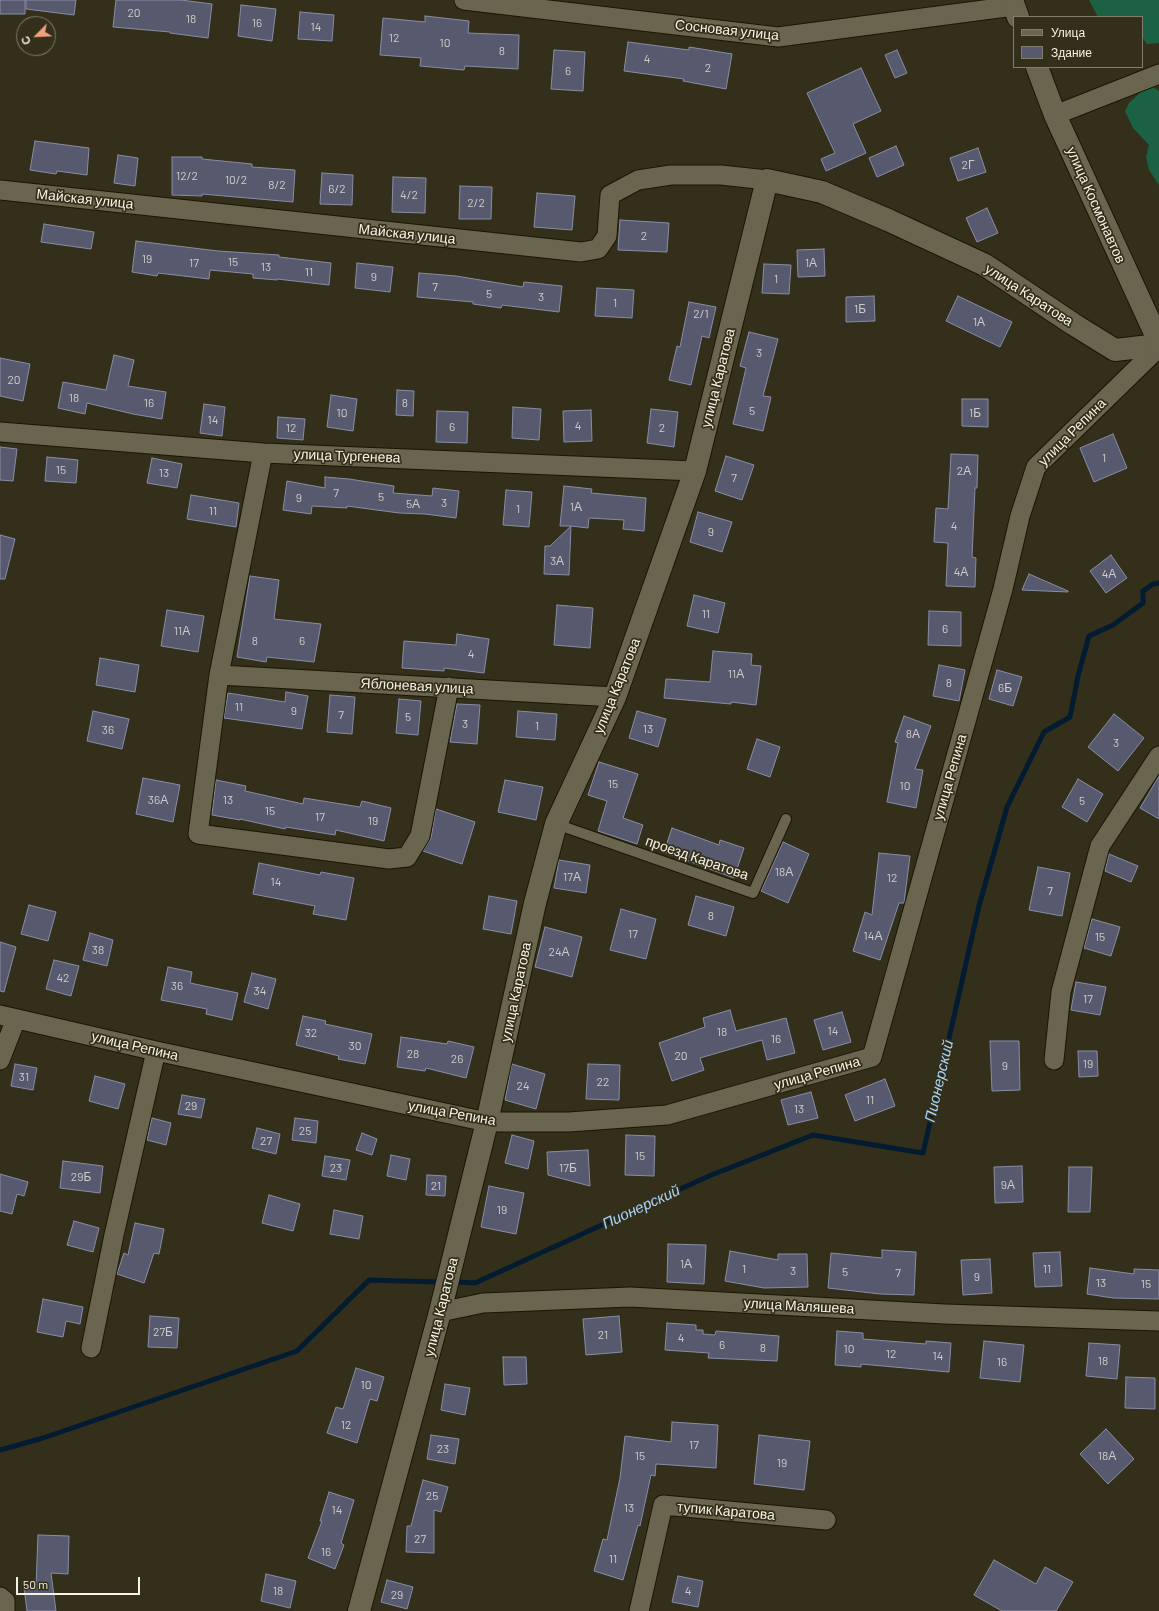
<!DOCTYPE html>
<meta charset="utf-8">
<style>
body{margin:0}
#map{position:relative;width:1159px;height:1611px;overflow:hidden;background:#332f1a;font-family:Barlow,sans-serif}
canvas{display:block}
.legend{position:absolute;left:1013px;top:16px;width:130px;height:52px;box-sizing:border-box;background:#332f1a;border:1px solid #817d6c;margin:0;padding:5px 7px;list-style:none;font-size:12px;color:#f6f3e6}
.legend li{display:flex;align-items:center;gap:8px;height:20px}
.legend b{width:20px;border:1px solid #817d6c}
.north{position:absolute;left:16px;top:16px;width:40px;height:40px;box-sizing:border-box;background:#332f1a;border:1px solid #817d6c;border-radius:50%;rotate:246deg;font-size:11px;font-weight:700;line-height:16px;text-align:center;color:#f6f3e6}
.north::after{content:'';display:block;margin:auto;width:14px;height:18px;background:#f2a17e;clip-path:polygon(50% 0,100% 100%,50% 72%,0 100%)}
.scale{position:absolute;left:16px;top:1577px;width:124px;height:18px;box-sizing:border-box;border:2px solid #f6f3e6;border-top:0;padding-left:5px;font-size:12px;line-height:14px;white-space:nowrap;color:#f6f3e6;-webkit-text-stroke:3px #332f1a;paint-order:stroke}
</style>
<div id="map">
<canvas width="1159" height="1611"></canvas>
<ul class="legend">
<li><b style="height:5px;background:#6a654e"></b>Улица</li>
<li><b style="height:11px;background:#57596f"></b>Здание</li>
</ul>
<div class="north">С</div>
<div class="scale">50 m</div>
</div>
<script>
const c = document.querySelector('canvas').getContext('2d');
c.lineJoin = 'round';
function paint(path, color) { c.fillStyle = color; c.fill(path, 'evenodd'); }
const shape = rows => new Path2D(rows.map(r => 'M' + r).join(''));
function stroke(path, color, width, dash) { c.strokeStyle = color; c.lineWidth = width; c.lineCap = dash ? 'butt' : 'round'; c.setLineDash(dash || []); c.stroke(path); }
function label(font, color, halo, rows, align = 'center') {
  c.font = font + ' Barlow,sans-serif'; c.lineWidth = 3.5; c.setLineDash([]); c.textBaseline = 'middle'; c.strokeStyle = halo; c.fillStyle = color; for (const [text, x, y, turn = 0] of rows) {
    c.save(); c.translate(x, y); c.rotate((+turn || 0) * Math.PI / 180); c.textAlign = isNaN(turn) ? turn : align; if (halo) c.strokeText(text, 0, 0); c.fillText(text, 0, 0); c.restore();
  }
}
const forest = shape([
 [1089,0,1159,0,1159,43,1147,44,1142,37,1142,17,1098,17],
 [1153,87,1159,91,1159,185,1149,170,1146,157,1149,145,1133,128,1125,111,1129,103,1143,90]
]);
const stream = shape([
 [457,1282,475,1283,709,1176,813,1135,923,1153,979,906,1007,807,1044,732,1070,717,1078,676,1089,636,1113,625,1143,603,1143,591,1153,584,1159,583],
 [0,1450,43,1438,297,1351,369,1280,437,1282]
]);
const building = shape([
 [0,0,25,0,25,14,0,14,0,0],
 [26,0,76,0,74,15,26,9,26,0],
 [116,0,181,0,212,4,208,38,170,33,170,32,113,27,116,0],
 [241,5,276,9,272,41,238,36,241,5],
 [300,12,334,15,332,41,298,39,300,12],
 [425,16,469,21,468,33,519,35,518,69,465,66,464,70,420,66,421,58,380,55,383,18,425,22,425,16],
 [628,42,689,50,689,47,732,54,726,89,683,81,684,79,624,71,628,42],
 [554,50,585,52,583,91,551,89,554,50],
 [897,50,907,73,895,78,885,55,897,50],
 [861,68,881,111,853,124,866,153,826,171,821,159,835,153,807,93,861,68],
 [35,141,89,148,87,175,57,171,56,174,30,170,35,141],
 [896,146,904,165,877,177,869,158,896,146],
 [978,148,986,172,958,181,950,158,978,148],
 [118,155,138,158,135,186,114,183,118,155],
 [172,157,202,157,202,159,252,164,252,167,295,170,293,202,202,194,202,196,172,195,172,157],
 [322,173,353,175,352,205,320,204,322,173],
 [393,177,426,178,425,213,392,212,393,177],
 [460,186,492,187,491,219,459,219,460,186],
 [537,193,575,196,572,230,534,227,537,193],
 [987,208,998,233,977,242,966,218,987,208],
 [620,220,669,223,667,252,618,250,620,220],
 [44,224,94,232,91,249,41,242,44,224],
 [136,241,218,251,279,255,279,257,331,263,329,285,277,279,277,280,253,278,253,274,210,270,209,279,158,273,157,276,132,272,136,241],
 [824,249,825,276,798,277,797,250,824,249],
 [357,263,393,267,390,292,355,288,357,263],
 [764,264,791,265,789,294,762,293,764,264],
 [419,273,456,276,523,287,524,282,562,286,559,312,502,305,501,308,473,304,473,302,417,297,419,273],
 [597,288,634,290,632,318,595,316,597,288],
 [874,296,875,321,846,322,846,297,874,296],
 [958,296,1012,322,1000,347,946,321,958,296],
 [689,302,716,307,709,338,702,336,691,385,669,380,677,346,680,347,689,302],
 [749,332,778,339,763,396,771,397,763,431,733,424,746,368,740,366,749,332],
 [114,355,134,360,128,386,166,392,162,419,133,414,87,403,85,414,58,408,63,382,106,390,114,355],
 [0,358,30,364,23,401,0,396,0,358],
 [397,390,414,391,413,416,396,415,397,390],
 [331,395,357,399,353,431,327,427,331,395],
 [962,399,988,399,988,427,962,426,962,399],
 [204,404,225,407,222,436,200,433,204,404],
 [513,407,541,409,539,440,512,438,513,407],
 [651,409,678,412,674,447,647,443,651,409],
 [591,410,592,441,564,442,563,411,591,410],
 [437,411,468,412,467,443,436,442,437,411],
 [278,417,305,419,303,440,277,438,278,417],
 [1113,434,1127,468,1094,482,1080,448,1113,434],
 [0,447,17,449,13,481,0,480,0,447],
 [951,454,978,455,977,488,975,488,972,557,976,558,975,587,946,586,948,543,934,542,936,508,948,509,951,454],
 [726,456,754,465,742,500,715,491,726,456],
 [47,457,78,460,76,483,45,481,47,457],
 [152,458,182,464,177,488,147,483,152,458],
 [325,477,349,479,394,486,393,493,432,496,433,488,459,491,456,518,425,514,399,513,347,506,347,508,312,506,311,514,283,510,287,481,325,488,325,477],
 [564,486,592,489,591,493,646,498,644,531,623,529,624,520,589,518,588,528,571,526,569,575,544,574,545,546,550,546,571,526,560,526,564,486],
 [506,490,532,492,529,527,503,525,506,490],
 [191,495,239,503,236,527,187,519,191,495],
 [698,512,732,522,722,552,690,542,698,512],
 [0,535,15,539,5,579,0,579,0,535],
 [1111,555,1127,578,1106,593,1090,571,1111,555],
 [1029,574,1068,591,1068,592,1022,590,1029,574],
 [250,576,279,580,274,619,321,624,314,662,267,657,266,662,237,657,250,576],
 [694,595,725,603,718,633,687,626,694,595],
 [557,605,593,608,590,648,554,645,557,605],
 [167,610,204,616,198,652,161,646,167,610],
 [929,611,961,612,961,646,928,645,929,611],
 [457,634,489,639,484,673,444,668,444,671,402,668,404,641,456,645,457,634],
 [713,651,752,654,751,665,761,666,756,705,731,702,731,704,664,698,666,679,710,682,713,651],
 [100,658,139,665,135,692,96,685,100,658],
 [939,665,965,670,959,701,933,696,939,665],
 [997,670,1022,677,1013,706,989,699,997,670],
 [286,692,308,696,302,729,224,718,228,693,285,702,286,692],
 [330,695,355,697,352,734,327,732,330,695],
 [399,699,421,701,418,735,396,733,399,699],
 [457,704,480,705,477,744,450,742,457,704],
 [93,711,129,719,122,749,87,741,93,711],
 [518,711,557,714,555,740,516,737,518,711],
 [637,711,666,719,658,747,629,738,637,711],
 [1114,714,1144,738,1118,771,1088,747,1114,714],
 [904,716,931,726,915,769,923,770,916,808,887,802,898,743,895,742,904,716],
 [757,739,780,747,770,777,747,769,757,739],
 [599,762,638,774,623,818,643,825,637,844,598,831,607,801,588,795,599,762],
 [1159,776,1159,819,1140,808,1159,776],
 [143,778,180,785,173,822,136,814,143,778],
 [1078,779,1103,794,1087,822,1062,807,1078,779],
 [216,780,246,786,245,791,303,804,304,798,360,807,362,801,391,808,384,841,336,830,335,835,286,827,285,829,240,819,240,820,212,815,216,780],
 [505,780,543,787,536,820,498,812,505,780],
 [436,809,475,822,462,864,423,851,431,838,436,809],
 [672,828,719,845,720,840,744,848,734,878,664,852,672,828],
 [783,842,809,854,788,903,761,891,783,842],
 [879,853,910,856,904,903,899,903,880,960,853,951,865,912,872,915,879,853],
 [1109,854,1138,866,1131,882,1105,871,1109,854],
 [559,860,590,865,586,893,554,888,559,860],
 [259,863,320,875,321,872,354,878,346,920,313,914,315,906,253,894,259,863],
 [1038,867,1070,873,1062,916,1029,910,1038,867],
 [489,896,517,901,511,934,483,929,489,896],
 [696,896,734,907,726,936,688,925,696,896],
 [29,905,56,912,48,941,21,934,29,905],
 [621,909,656,919,646,959,610,950,621,909],
 [1092,919,1120,927,1111,956,1084,948,1092,919],
 [545,927,582,937,572,977,535,967,545,927],
 [90,933,113,940,107,966,83,960,90,933],
 [0,942,16,947,4,992,0,991,0,942],
 [54,960,79,966,71,996,46,989,54,960],
 [168,967,192,972,190,983,238,993,232,1020,206,1014,207,1009,161,1000,168,967],
 [252,973,276,979,268,1009,244,1002,252,973],
 [1076,982,1106,987,1100,1015,1071,1010,1076,982],
 [730,1010,736,1031,786,1018,795,1053,767,1060,762,1040,700,1058,704,1070,672,1081,659,1043,705,1027,703,1018,730,1010],
 [842,1012,851,1042,823,1050,814,1020,842,1012],
 [303,1016,326,1021,325,1024,372,1034,365,1064,338,1059,339,1056,296,1045,303,1016],
 [401,1037,447,1044,448,1041,474,1047,466,1078,426,1068,425,1071,397,1067,401,1037],
 [990,1041,1019,1041,1020,1090,992,1091,990,1041],
 [1078,1051,1097,1051,1098,1076,1079,1077,1078,1051],
 [15,1064,37,1068,33,1090,11,1086,15,1064],
 [512,1064,545,1074,536,1109,505,1100,512,1064],
 [588,1064,620,1065,619,1100,586,1099,588,1064],
 [95,1076,125,1084,118,1109,89,1101,95,1076],
 [885,1079,895,1106,855,1121,845,1095,885,1079],
 [811,1092,818,1118,788,1125,781,1100,811,1092],
 [182,1095,205,1099,201,1118,178,1114,182,1095],
 [152,1118,171,1123,166,1145,147,1140,152,1118],
 [295,1118,318,1121,316,1143,292,1140,295,1118],
 [257,1128,280,1134,276,1154,252,1148,257,1128],
 [362,1133,377,1139,372,1155,356,1150,362,1133],
 [512,1135,534,1141,528,1169,505,1163,512,1135],
 [626,1135,655,1136,654,1176,625,1175,626,1135],
 [588,1150,590,1186,548,1175,547,1152,588,1150],
 [391,1155,410,1159,406,1180,387,1176,391,1155],
 [325,1156,350,1160,346,1180,322,1176,325,1156],
 [63,1161,103,1166,100,1193,60,1188,63,1161],
 [1022,1166,1023,1202,995,1203,994,1167,1022,1166],
 [1069,1167,1092,1167,1090,1212,1068,1212,1069,1167],
 [0,1174,28,1182,24,1196,17,1194,12,1214,0,1211,0,1174],
 [427,1175,446,1176,445,1196,426,1195,427,1175],
 [489,1186,524,1193,516,1234,481,1227,489,1186],
 [269,1195,300,1204,293,1231,262,1223,269,1195],
 [334,1210,363,1216,359,1239,330,1234,334,1210],
 [74,1221,99,1228,93,1252,67,1245,74,1221],
 [135,1223,164,1229,159,1254,154,1253,144,1283,117,1274,124,1253,128,1255,135,1223],
 [668,1244,706,1245,704,1284,667,1282,668,1244],
 [882,1250,916,1252,914,1295,880,1294,828,1288,831,1253,882,1258,882,1250],
 [730,1251,778,1260,778,1254,807,1254,808,1287,764,1288,725,1281,730,1251],
 [1060,1252,1062,1286,1035,1287,1033,1253,1060,1252],
 [990,1259,992,1293,963,1295,961,1260,990,1259],
 [1090,1268,1134,1274,1134,1269,1159,1270,1159,1299,1113,1298,1087,1294,1090,1268],
 [43,1299,83,1307,80,1324,66,1321,63,1337,37,1332,43,1299],
 [150,1316,179,1318,177,1348,148,1347,150,1316],
 [619,1316,622,1352,586,1355,583,1319,619,1316],
 [667,1323,696,1325,696,1330,703,1330,703,1334,715,1335,716,1331,779,1336,777,1361,708,1358,709,1353,665,1350,667,1323],
 [837,1331,863,1333,863,1339,926,1344,926,1341,951,1343,949,1372,861,1364,861,1367,835,1365,837,1331],
 [984,1341,1024,1345,1020,1382,980,1378,984,1341],
 [1089,1343,1120,1345,1117,1379,1086,1376,1089,1343],
 [503,1357,526,1357,527,1384,504,1385,503,1357],
 [356,1368,384,1377,377,1401,370,1399,357,1443,327,1433,336,1407,343,1409,356,1368],
 [1126,1377,1155,1378,1155,1409,1125,1408,1126,1377],
 [445,1384,470,1388,465,1415,441,1410,445,1384],
 [672,1422,718,1425,716,1468,656,1464,655,1476,651,1475,640,1526,638,1525,623,1580,594,1571,603,1539,607,1540,620,1478,625,1436,671,1442,672,1422],
 [1106,1429,1134,1459,1108,1484,1080,1454,1106,1429],
 [431,1435,459,1439,455,1464,427,1459,431,1435],
 [759,1435,810,1441,804,1490,754,1484,759,1435],
 [423,1480,448,1487,441,1512,434,1510,434,1553,406,1552,407,1526,411,1526,423,1480],
 [329,1492,354,1500,341,1543,344,1545,335,1569,308,1558,322,1521,320,1521,329,1492],
 [38,1535,69,1536,68,1574,51,1573,56,1611,27,1611,24,1588,36,1586,38,1535],
 [994,1560,1036,1584,1045,1567,1073,1582,1056,1611,1002,1611,974,1595,994,1560],
 [266,1574,296,1581,290,1608,261,1601,266,1574],
 [678,1576,703,1581,698,1607,672,1602,678,1576],
 [387,1580,413,1587,407,1609,381,1602,387,1580]
]);
const service = shape([
 [556,824,753,893,786,819]
]);
const minor = shape([
 [464,0,778,37,1014,6],
 [1055,115,1159,74],
 [0,190,581,252,598,249,607,236,610,195,638,180,671,175,721,175,767,180],
 [0,432,263,453,695,471],
 [263,453,219,675,198,834,389,859,407,857,420,836,449,687],
 [219,675,615,697],
 [0,1015,156,1051,487,1122,569,1122,667,1115,872,1057,1003,589,1020,516,1036,467,1159,347],
 [0,1060,16,1019],
 [1054,1060,1061,992,1100,846,1159,756],
 [440,1312,483,1303,630,1297,944,1314,1159,1321],
 [91,1348,114,1235,156,1051],
 [0,1597,5,1601,5,1611],
 [639,1611,663,1505,826,1520]
]);
const tertiary = shape([
 [359,1611,440,1312,487,1122,535,903,556,824,615,697,695,471,767,180,822,192,888,220,985,265,1073,324,1115,350,1159,345]
]);
const secondary = shape([
 [1012,0,1018,17],
 [1037,67,1055,115,1159,342]
]);
const numberNames = [
 ["20",134,13],
 ["18",191,19],
 ["16",257,23],
 ["14",316,27],
 ["12",394,38],
 ["10",445,43],
 ["8",502,51],
 ["4",647,59],
 ["2",708,68],
 ["6",568,71],
 ["2Г",968,165],
 ["12/2",187,176],
 ["10/2",236,180],
 ["8/2",277,185],
 ["6/2",337,189],
 ["4/2",409,195],
 ["2/2",476,203],
 ["2",644,236],
 ["19",147,259],
 ["15",233,262],
 ["17",194,263],
 ["1А",811,263],
 ["13",266,267],
 ["11",309,272],
 ["9",374,277],
 ["1",776,279],
 ["7",435,287],
 ["5",489,294],
 ["3",541,297],
 ["1",615,303],
 ["1Б",860,309],
 ["2/1",701,314],
 ["1А",979,322],
 ["3",759,353],
 ["20",14,380],
 ["18",74,398],
 ["16",149,403],
 ["8",405,403],
 ["5",752,411],
 ["10",342,413],
 ["1Б",975,413],
 ["14",213,420],
 ["4",578,426],
 ["6",452,427],
 ["12",291,428],
 ["2",662,428],
 ["1",1104,458],
 ["15",61,470],
 ["2А",964,471],
 ["13",164,473],
 ["7",734,478],
 ["7",336,493],
 ["5",381,497],
 ["9",299,498],
 ["3",444,503],
 ["5А",413,504],
 ["1А",576,507],
 ["1",518,509],
 ["11",213,511],
 ["4",954,526],
 ["9",711,532],
 ["3А",557,561],
 ["4А",961,572],
 ["4А",1109,574],
 ["11",706,614],
 ["6",945,629],
 ["11А",182,631],
 ["8",255,641],
 ["6",302,641],
 ["4",471,654],
 ["11А",736,674],
 ["8",949,683],
 ["6Б",1005,688],
 ["11",239,707],
 ["9",294,711],
 ["7",341,715],
 ["5",408,717],
 ["3",465,724],
 ["1",537,726],
 ["13",648,729],
 ["36",108,730],
 ["8А",913,734],
 ["3",1116,743],
 ["15",613,784],
 ["10",905,786],
 ["36А",158,800],
 ["13",228,800],
 ["5",1082,801],
 ["15",270,811],
 ["17",320,817],
 ["19",373,821],
 ["18А",784,872],
 ["17А",572,877],
 ["12",892,878],
 ["14",276,882],
 ["7",1050,891],
 ["8",711,916],
 ["17",633,934],
 ["14А",873,936],
 ["15",1100,937],
 ["38",98,950],
 ["24А",559,952],
 ["42",63,978],
 ["36",177,986],
 ["34",260,991],
 ["17",1088,999],
 ["14",833,1031],
 ["18",722,1032],
 ["32",311,1033],
 ["16",776,1039],
 ["30",355,1046],
 ["28",413,1054],
 ["20",681,1056],
 ["26",457,1059],
 ["19",1088,1064],
 ["9",1005,1066],
 ["31",24,1077],
 ["22",603,1082],
 ["24",523,1086],
 ["11",870,1100],
 ["29",191,1106],
 ["13",799,1109],
 ["25",305,1131],
 ["27",266,1141],
 ["15",640,1156],
 ["23",336,1168],
 ["17Б",568,1168],
 ["29Б",81,1177],
 ["9А",1008,1185],
 ["21",436,1186],
 ["19",502,1210],
 ["1А",686,1264],
 ["1",744,1269],
 ["11",1047,1269],
 ["3",793,1271],
 ["5",845,1272],
 ["7",898,1273],
 ["9",977,1277],
 ["13",1101,1283],
 ["15",1146,1284],
 ["27Б",163,1332],
 ["21",603,1335],
 ["4",681,1338],
 ["6",722,1345],
 ["8",763,1348],
 ["10",849,1349],
 ["12",891,1354],
 ["14",938,1356],
 ["18",1103,1361],
 ["16",1002,1362],
 ["10",366,1385],
 ["12",346,1425],
 ["17",694,1445],
 ["23",443,1449],
 ["15",640,1456],
 ["18А",1107,1456],
 ["19",782,1463],
 ["25",432,1496],
 ["13",629,1508],
 ["14",337,1510],
 ["27",420,1539],
 ["16",326,1552],
 ["11",613,1559],
 ["18",278,1591],
 ["4",688,1591],
 ["29",397,1595]
];
const streetNames = [
 ["Сосновая улица",727,30,6],
 ["Майская улица",85,199,6],
 ["улица Космонавтов",1096,205,66],
 ["Майская улица",407,234,6],
 ["улица Каратова",1029,295,33],
 ["улица Каратова",718,378,-76],
 ["улица Репина",1072,432,-45],
 ["улица Тургенева",347,456,2],
 ["Яблоневая улица",417,686,3],
 ["улица Каратова",617,686,-68],
 ["улица Репина",950,777,-74],
 ["проезд Каратова",697,858,19],
 ["улица Каратова",516,992,-78],
 ["улица Репина",135,1046,13],
 ["улица Репина",817,1073,-16],
 ["улица Репина",452,1113,10],
 ["улица Маляшева",799,1306,3],
 ["улица Каратова",441,1307,-76],
 ["тупик Каратова",726,1511,5]
];
const waterNames = [
 ["Пионерский",939,1081,-77],
 ["Пионерский",641,1207,-25]
];
paint(forest, '#1a6243');
stroke(stream, '#031c31', 5);
paint(building, '#57596f');
stroke(building, '#8a8da4', 1);
stroke(service, '#1b1603', 12);
stroke(minor, '#1b1603', 21);
stroke(tertiary, '#1b1603', 24);
stroke(secondary, '#1b1603', 24);
stroke(service, '#6a654e', 10);
stroke(minor, '#6a654e', 19);
stroke(tertiary, '#6a654e', 22);
stroke(secondary, '#6a654e', 22);
label('12px', '#ceccc8', null, numberNames);
label('14px', '#f6f3e6', '#332f1a', streetNames);
label('italic 15px', '#aad5fb', '#332f1a', waterNames);
</script>
